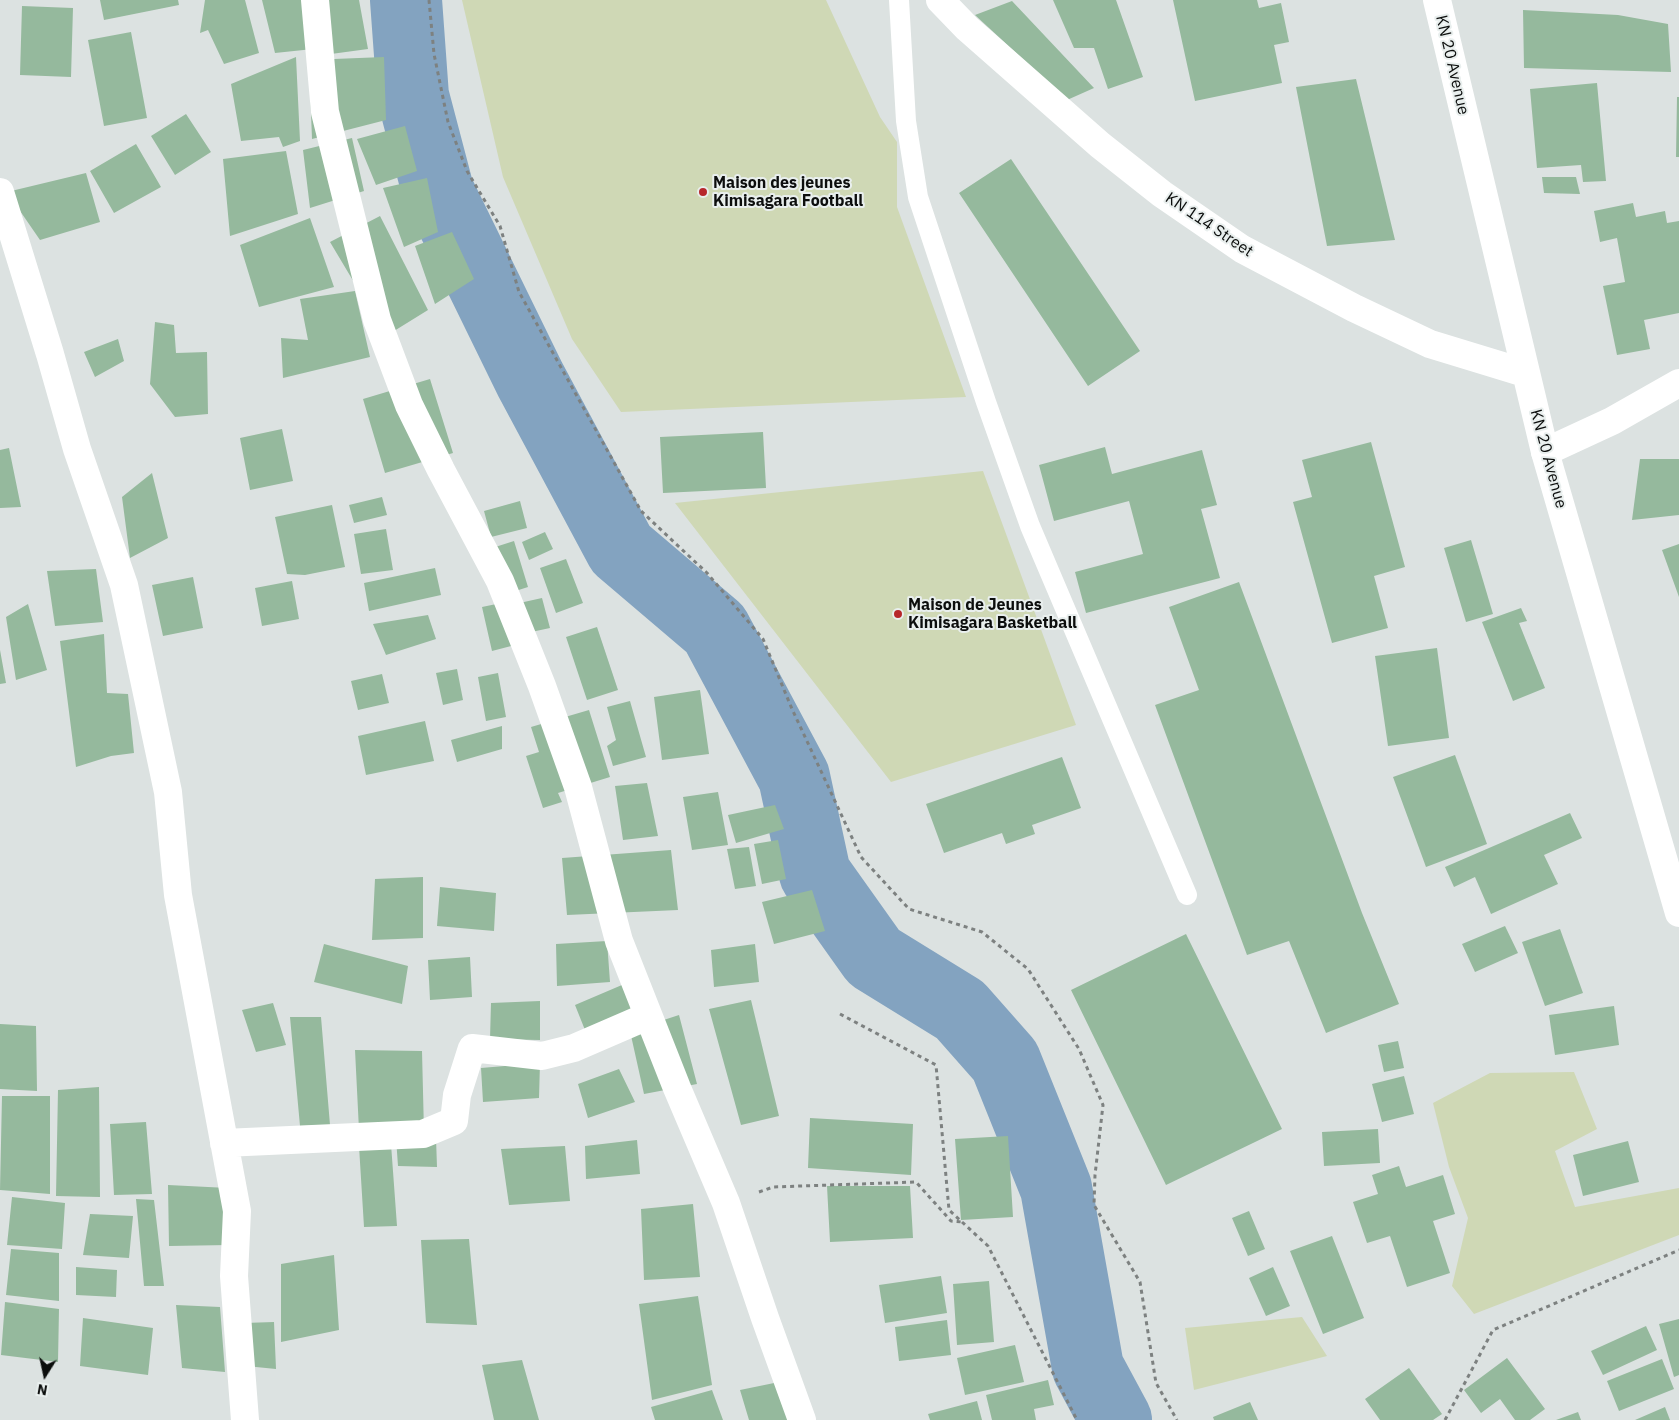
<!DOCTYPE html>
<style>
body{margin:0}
#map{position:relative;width:1679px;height:1420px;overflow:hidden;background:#dce2e1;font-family:"IBM Plex Sans",sans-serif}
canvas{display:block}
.north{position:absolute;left:20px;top:1350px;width:50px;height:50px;-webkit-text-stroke:4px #e9efee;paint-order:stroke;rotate:190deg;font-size:14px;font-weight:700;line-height:20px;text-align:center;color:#0c0e0d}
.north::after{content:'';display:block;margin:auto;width:18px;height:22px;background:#0c0e0d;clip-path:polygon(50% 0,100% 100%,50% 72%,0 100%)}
</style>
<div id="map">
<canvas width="1679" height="1420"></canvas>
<div class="north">N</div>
</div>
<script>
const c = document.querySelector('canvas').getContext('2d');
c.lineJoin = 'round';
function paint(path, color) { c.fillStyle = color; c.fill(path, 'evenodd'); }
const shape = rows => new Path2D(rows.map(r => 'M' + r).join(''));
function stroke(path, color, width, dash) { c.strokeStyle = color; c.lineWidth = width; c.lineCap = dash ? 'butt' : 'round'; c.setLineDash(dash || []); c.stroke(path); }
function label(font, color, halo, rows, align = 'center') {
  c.font = font + ' "IBM Plex Sans",sans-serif'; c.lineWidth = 4; c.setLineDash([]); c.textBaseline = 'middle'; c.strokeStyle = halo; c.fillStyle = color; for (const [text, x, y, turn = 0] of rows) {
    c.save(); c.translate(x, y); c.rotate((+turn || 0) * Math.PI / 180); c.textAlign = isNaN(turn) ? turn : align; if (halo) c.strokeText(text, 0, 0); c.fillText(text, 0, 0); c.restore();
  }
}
const green = shape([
 [462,0,826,0,880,117,897,142,897,207,966,397,621,412,572,339,503,177],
 [983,471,1076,725,891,782,675,503],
 [1574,1072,1597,1129,1555,1151,1575,1207,1679,1188,1679,1235,1474,1314,1452,1286,1468,1218,1449,1167,1433,1103,1490,1073],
 [1302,1317,1327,1356,1194,1390,1185,1328]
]);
const river = shape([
 [406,0,413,96,438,191,530,379,621,549,715,629,794,777,815,874,874,957,960,1010,1005,1061,1056,1188,1088,1368,1116,1420]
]);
const building = shape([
 [100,0,178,0,179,5,104,20],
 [205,0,245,0,259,53,224,64,208,30,200,33],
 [262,0,359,0,368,49,331,54,332,47,275,53],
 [1053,0,1116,0,1143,77,1108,89,1094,48,1074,48],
 [1173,0,1257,0,1259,8,1281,3,1289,42,1274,45,1282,83,1195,101],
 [1012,1,1094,88,1067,100,975,15],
 [22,6,73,8,71,77,20,75],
 [1523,10,1618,15,1668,24,1671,72,1524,68],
 [131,32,147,118,104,126,88,40],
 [296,57,300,141,283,147,279,137,241,141,231,84],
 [384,57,386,120,312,139,309,60],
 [1356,79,1395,240,1327,246,1296,87],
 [1597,83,1606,181,1583,182,1581,165,1537,168,1530,89],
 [1677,97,1679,97,1679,157,1676,157],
 [186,114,211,152,175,175,151,136],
 [405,126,417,171,376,185,357,139],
 [352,138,364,191,310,208,303,150],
 [136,144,161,187,114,213,90,171],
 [286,151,298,214,230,236,223,159],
 [1011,159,1140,351,1088,386,959,193],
 [86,173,100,222,40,240,7,192],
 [1542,177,1576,177,1580,194,1544,193],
 [427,178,438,232,404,247,383,188],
 [1633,203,1636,217,1665,211,1667,223,1679,221,1679,313,1644,320,1650,349,1617,355,1603,286,1625,282,1617,238,1600,242,1594,211],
 [380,216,428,310,386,336,330,242],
 [310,218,334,287,259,307,240,245],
 [452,232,474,279,435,304,415,246],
 [355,291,370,357,283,378,281,338,308,340,300,299],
 [155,322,174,325,176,353,207,352,208,414,175,417,150,384],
 [118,339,124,361,95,377,84,352],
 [430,379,453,453,385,473,363,399],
 [282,429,293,481,250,490,240,438],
 [763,432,766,488,663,493,660,437],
 [1371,442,1405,567,1374,576,1388,628,1332,643,1293,502,1312,497,1302,460],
 [1105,447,1112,474,1202,450,1217,505,1201,509,1220,578,1086,613,1075,572,1143,554,1129,501,1054,521,1039,465],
 [9,448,21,507,0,508,0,450],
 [1640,459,1679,459,1679,515,1632,520],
 [152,473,168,538,130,558,122,497],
 [382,497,387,515,354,523,349,505],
 [520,501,527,528,491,537,484,511],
 [332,505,345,567,305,575,287,574,275,517],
 [386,529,393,570,361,574,354,534],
 [545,532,553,549,529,560,522,542],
 [1471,540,1493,614,1466,622,1444,548],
 [514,541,528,587,503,595,489,549],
 [1679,544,1679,597,1662,550],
 [566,559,583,603,556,613,540,568],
 [435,568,441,595,369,611,364,583],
 [96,569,103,622,55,626,47,571],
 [193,577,203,628,163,636,152,585],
 [292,581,299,619,262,626,255,588],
 [1239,582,1362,913,1399,1004,1326,1033,1289,941,1247,955,1155,705,1199,690,1169,607],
 [542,598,550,628,522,634,515,604],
 [506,602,515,645,492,651,482,607],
 [28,604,47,670,16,680,6,617],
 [1521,608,1527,621,1519,623,1545,688,1513,701,1482,622],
 [428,615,436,639,386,655,373,624],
 [597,627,618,690,587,700,566,637],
 [104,634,107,693,128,694,134,753,111,756,76,767,60,641],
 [1437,648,1449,738,1388,746,1375,656],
 [0,650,6,683,0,684],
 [457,669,463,700,443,705,436,673],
 [498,673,506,717,486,721,478,677],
 [382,674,389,703,358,710,351,681],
 [700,690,709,754,662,760,654,697],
 [630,701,646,757,613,766,607,746,616,740,607,707],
 [589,710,610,777,558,793,562,802,543,808,526,756,539,752,531,727],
 [425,721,434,761,366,775,358,736],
 [502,726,502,749,457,762,451,740],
 [1455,755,1487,844,1426,867,1393,777],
 [1062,757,1081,808,1032,825,1035,834,1006,844,1002,833,944,853,926,804],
 [647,783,658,836,623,840,615,786],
 [718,792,728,845,692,850,683,797],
 [775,805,784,829,736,843,728,815],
 [1570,813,1582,838,1544,855,1558,884,1491,914,1475,877,1454,887,1445,867],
 [778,840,786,879,762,884,754,844],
 [749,847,756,886,735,889,727,849],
 [671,850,678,910,567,915,562,858],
 [423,877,423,938,372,940,375,879],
 [440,887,496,893,494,931,437,926],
 [812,890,825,931,774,944,762,902],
 [1505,926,1518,953,1475,972,1462,944],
 [1560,929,1583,993,1545,1006,1522,942],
 [1186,934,1282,1129,1166,1185,1071,990],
 [607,941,610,982,557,986,556,944],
 [324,944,408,966,402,1004,314,982],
 [755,944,759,982,714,987,711,950],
 [470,957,472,997,430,1000,428,960],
 [636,979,643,1004,585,1030,575,1005],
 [751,1000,779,1116,741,1125,709,1009],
 [540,1001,540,1040,490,1039,491,1003],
 [273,1003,286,1045,256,1052,242,1010],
 [1614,1006,1619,1045,1555,1055,1549,1015],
 [679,1015,697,1084,644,1094,630,1031],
 [290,1017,321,1017,330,1125,300,1126],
 [0,1024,36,1026,37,1091,0,1089],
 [1398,1041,1404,1068,1384,1072,1378,1045],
 [355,1050,422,1051,424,1132,359,1130],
 [540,1063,539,1098,483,1102,481,1068],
 [619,1069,635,1102,588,1118,578,1084],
 [1404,1076,1414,1114,1382,1122,1372,1084],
 [99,1087,100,1197,56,1196,58,1090],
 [2,1096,50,1096,50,1194,0,1190],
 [810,1118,913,1124,911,1175,808,1168],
 [146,1122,152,1194,114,1195,110,1124],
 [1378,1129,1380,1163,1324,1166,1322,1132],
 [1008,1136,1013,1217,961,1220,955,1139],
 [396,1138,436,1138,437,1167,398,1166],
 [637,1140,640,1174,586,1179,585,1146],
 [1628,1141,1639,1182,1583,1196,1573,1155],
 [391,1144,397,1226,364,1227,359,1146],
 [565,1146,570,1201,509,1205,501,1149],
 [1399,1166,1406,1187,1443,1175,1455,1214,1433,1221,1450,1273,1407,1287,1390,1236,1367,1243,1353,1202,1378,1194,1372,1175],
 [168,1185,228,1188,229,1245,169,1246],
 [827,1186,910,1186,913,1238,830,1242],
 [12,1197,65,1203,62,1249,7,1245],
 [136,1199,154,1200,164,1286,144,1286],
 [693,1204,700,1277,644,1280,641,1209],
 [1249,1211,1265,1249,1248,1256,1232,1218],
 [90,1214,133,1216,129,1258,83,1255],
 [1332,1236,1364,1318,1323,1334,1290,1251],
 [469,1239,477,1325,426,1323,421,1240],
 [11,1249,59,1253,59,1301,6,1295],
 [334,1255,339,1330,281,1342,281,1264],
 [76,1267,117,1270,116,1297,76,1295],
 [1273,1267,1290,1306,1266,1316,1249,1278],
 [941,1276,947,1313,885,1323,879,1285],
 [989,1281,994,1342,957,1345,953,1284],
 [698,1296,712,1385,652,1400,639,1304],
 [5,1302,59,1309,58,1362,1,1355],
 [176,1305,220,1307,225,1372,182,1368],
 [83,1318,153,1328,148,1375,80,1366],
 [1679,1319,1679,1375,1674,1377,1659,1324],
 [947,1320,951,1355,899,1361,895,1327],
 [274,1322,276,1369,246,1366,244,1323],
 [1646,1326,1657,1350,1603,1375,1591,1351],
 [1015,1345,1024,1382,965,1395,957,1358],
 [1507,1358,1545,1409,1530,1420,1515,1420,1500,1399,1481,1413,1464,1390],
 [1662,1359,1674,1389,1619,1411,1607,1381],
 [522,1360,539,1420,494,1420,482,1365],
 [1409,1368,1442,1414,1433,1420,1380,1420,1365,1399],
 [1048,1380,1054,1405,1034,1409,1036,1420,992,1420,986,1395],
 [779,1382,790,1420,749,1420,740,1390],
 [712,1390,723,1420,655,1420,651,1407],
 [977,1401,982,1420,930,1420,928,1414],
 [1250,1402,1258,1420,1214,1420,1213,1417],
 [1665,1407,1670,1420,1635,1420],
 [1578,1412,1581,1420,1556,1420]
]);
const path = shape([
 [429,0,434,54,448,122,467,171,500,226,519,292,641,511,707,573,763,639,792,709,861,857,909,909,982,932,1028,969,1079,1049,1103,1105,1095,1175,1094,1205,1140,1282,1156,1383,1177,1420],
 [840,1014,936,1065,949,1210,988,1246,1077,1420],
 [759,1192,773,1187,916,1182,951,1221,962,1222],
 [1445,1420,1493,1330,1679,1250]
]);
const lane = shape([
 [899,0,906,121,918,197,986,402,1030,526,1187,895]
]);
const street = shape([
 [315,0,325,112,377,320,409,405,441,470,500,581,542,686,578,787,619,941,677,1088,726,1203,765,1318,802,1420],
 [0,192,50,354,77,449,124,585,168,792,178,895,237,1211,234,1276,245,1420],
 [1545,452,1612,421,1679,383],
 [224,1143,423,1134,454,1121,457,1095,472,1048,542,1056,574,1048,648,1016]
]);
const secondary = shape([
 [940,0,967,28,1100,145,1162,194,1242,249,1354,308,1430,344,1525,373],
 [1437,0,1545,452,1679,913]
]);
const markers = [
 [703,192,5,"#b7272b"],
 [898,614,5,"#b7272b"]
];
const streetNames = [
 ["KN 20 Avenue",1452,65,77],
 ["KN 114 Street",1209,225,34],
 ["KN 20 Avenue",1548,459,75]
];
const poiNames = [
 ["Maison des jeunes",713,183],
 ["Kimisagara Football",713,201],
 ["Maison de Jeunes",908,605],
 ["Kimisagara Basketball",908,623]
];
paint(green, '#cfd8b5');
stroke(river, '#83a3c0', 72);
paint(building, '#95b99d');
stroke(path, '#7d8180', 3, [4, 4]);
stroke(lane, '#fff', 20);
stroke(street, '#fff', 28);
stroke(secondary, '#fff', 28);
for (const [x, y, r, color] of markers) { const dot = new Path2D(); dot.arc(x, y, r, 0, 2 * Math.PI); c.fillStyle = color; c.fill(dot); stroke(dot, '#e9efee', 2); }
label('16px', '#0c0e0d', '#e9efee', streetNames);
label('bold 16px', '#0c0e0d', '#e9efee', poiNames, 'left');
</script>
